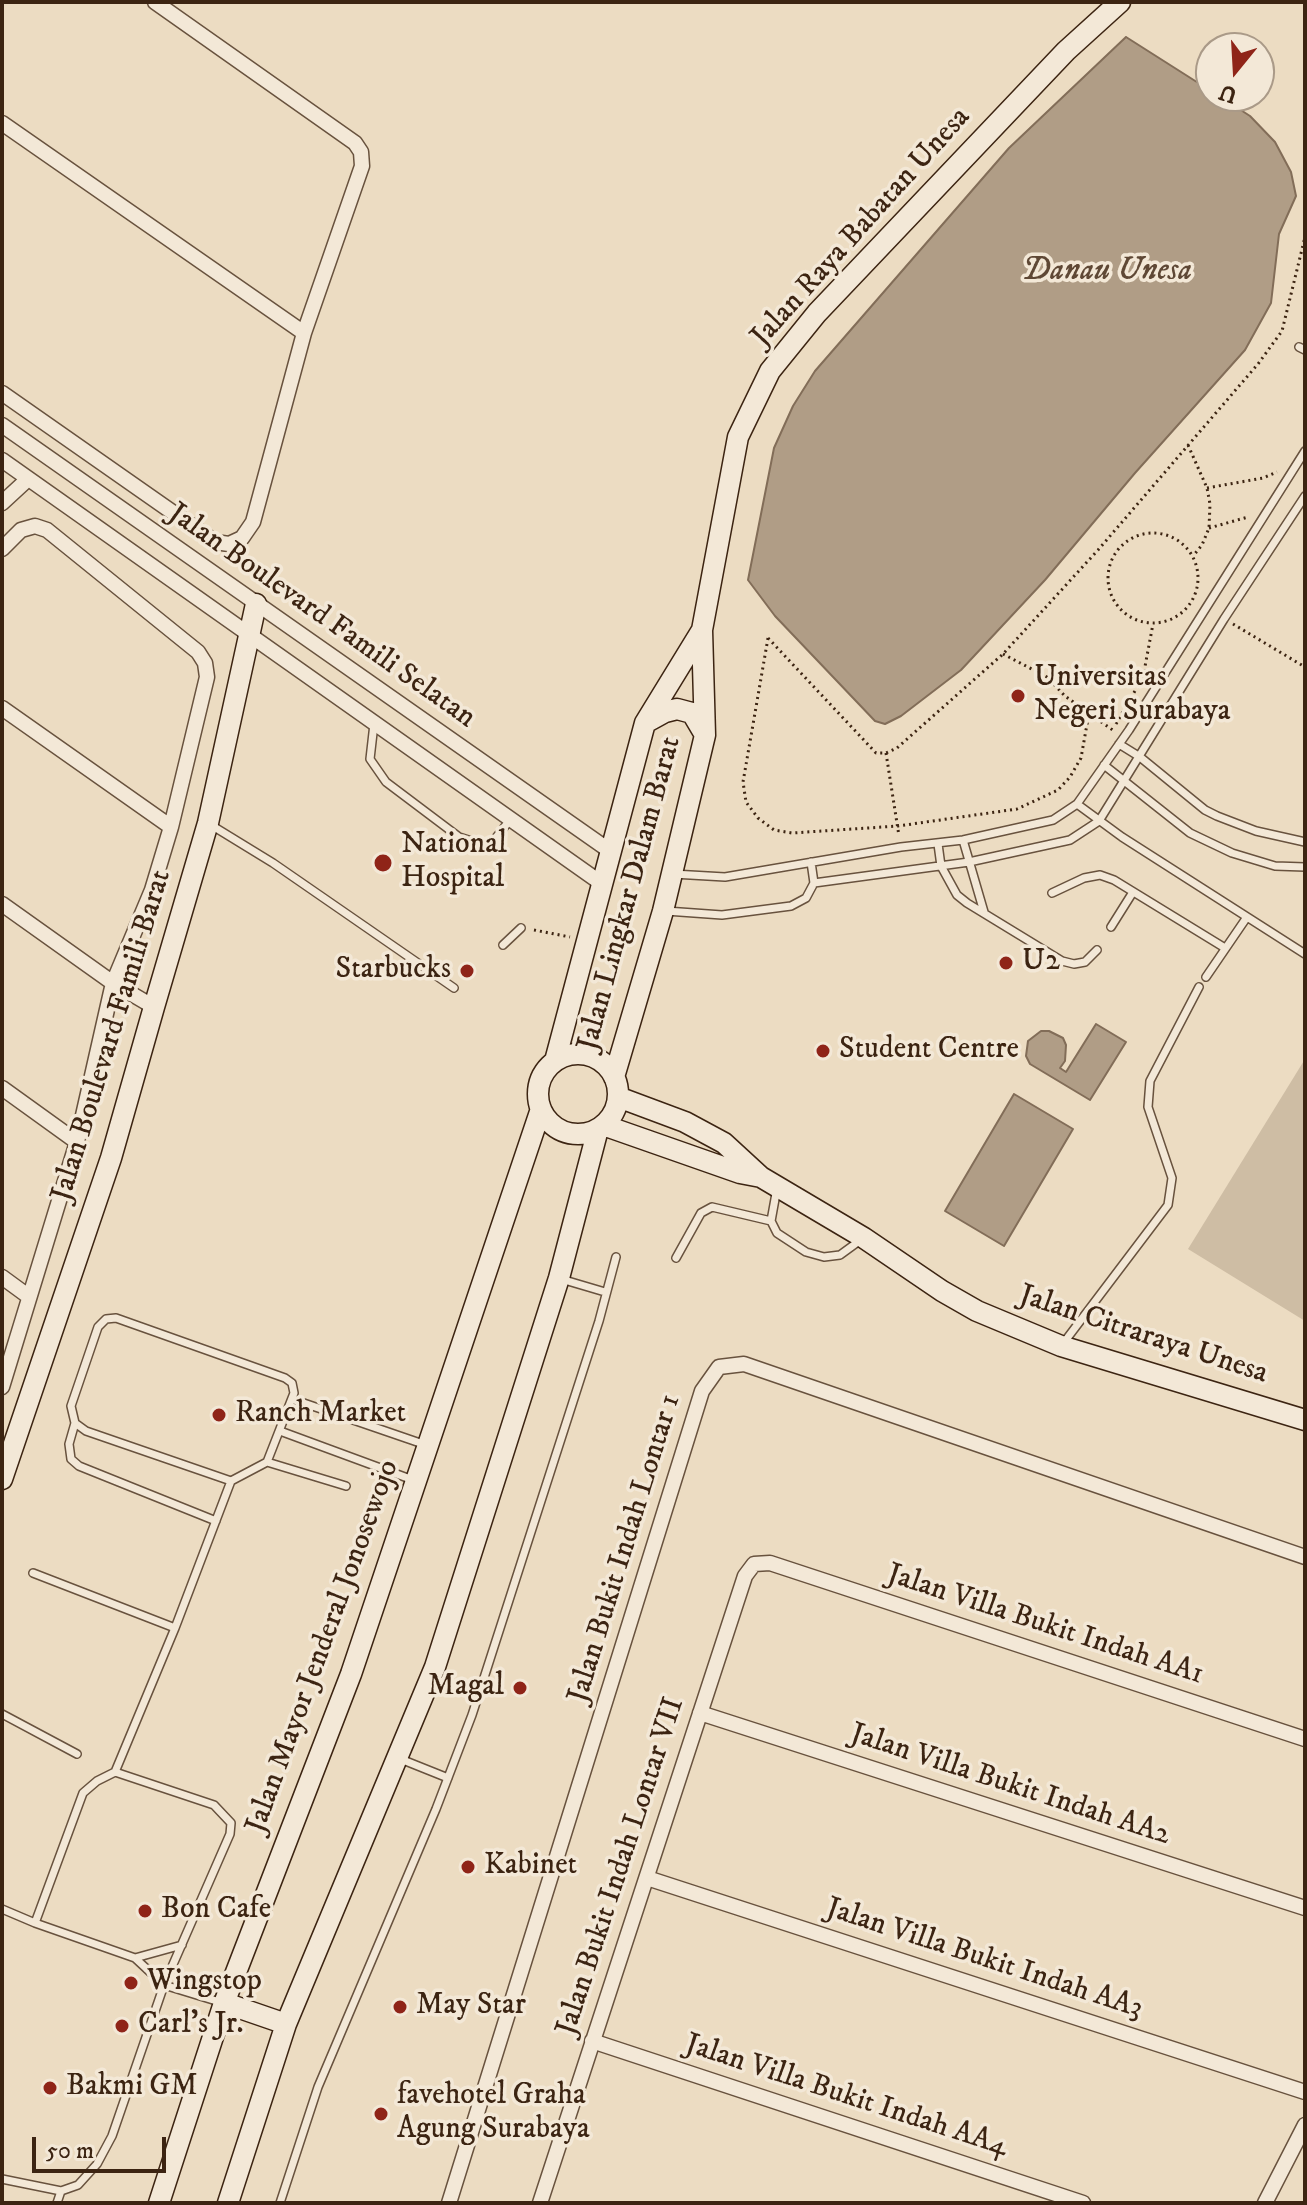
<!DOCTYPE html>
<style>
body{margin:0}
#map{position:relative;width:1307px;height:2205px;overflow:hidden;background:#ecdcc2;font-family:"IM FELL DW Pica",serif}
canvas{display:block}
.frame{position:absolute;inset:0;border:4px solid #3c2412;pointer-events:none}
.north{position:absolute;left:1195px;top:32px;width:80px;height:80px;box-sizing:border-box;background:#f3e8d7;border:2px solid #aa9a88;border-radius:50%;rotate:198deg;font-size:22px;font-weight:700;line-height:32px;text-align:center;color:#3c2412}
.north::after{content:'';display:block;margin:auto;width:28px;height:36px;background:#8f2418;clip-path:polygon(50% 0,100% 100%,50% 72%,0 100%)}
.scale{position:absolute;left:32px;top:2137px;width:134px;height:36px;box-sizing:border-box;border:4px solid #3c2412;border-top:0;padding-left:10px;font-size:24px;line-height:28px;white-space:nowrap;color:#3c2412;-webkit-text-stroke:6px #f3e8d7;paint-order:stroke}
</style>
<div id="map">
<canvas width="1307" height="2205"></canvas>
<div class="frame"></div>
<div class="north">U</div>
<div class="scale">50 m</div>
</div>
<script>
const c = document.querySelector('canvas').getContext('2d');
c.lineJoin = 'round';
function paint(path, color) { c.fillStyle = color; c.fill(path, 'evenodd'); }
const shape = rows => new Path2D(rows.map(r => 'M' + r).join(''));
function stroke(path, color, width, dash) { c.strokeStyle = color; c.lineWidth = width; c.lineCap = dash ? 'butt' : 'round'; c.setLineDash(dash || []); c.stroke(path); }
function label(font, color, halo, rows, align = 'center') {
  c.font = font + ' "IM FELL DW Pica",serif'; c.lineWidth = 7; c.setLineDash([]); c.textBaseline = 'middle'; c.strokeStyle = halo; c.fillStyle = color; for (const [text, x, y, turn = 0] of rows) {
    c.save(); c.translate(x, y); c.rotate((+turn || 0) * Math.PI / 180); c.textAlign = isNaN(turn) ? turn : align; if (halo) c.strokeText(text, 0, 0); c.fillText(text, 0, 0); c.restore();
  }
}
const green = shape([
 [1305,1059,1305,1321,1188,1249]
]);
const water = shape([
 [1126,37,1211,91,1211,96,1219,96,1250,116,1275,142,1291,172,1296,196,1279,234,1271,303,1245,350,1135,473,1045,580,961,670,901,716,885,724,875,721,775,616,748,580,774,448,793,406,815,371,1009,148,1126,37],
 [1096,1024,1126,1042,1090,1100,1030,1064,1026,1056,1028,1041,1041,1031,1049,1031,1063,1038,1066,1045,1065,1061,1060,1068,1066,1072,1096,1024],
 [1014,1094,1073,1129,1004,1246,945,1211,1014,1094]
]);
const path = shape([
 [1188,445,1207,488,1210,504,1209,528,1202,545,1193,556],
 [1207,488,1263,478,1277,472],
 [1209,528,1248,517],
 '1108 578a45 45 0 1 1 90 0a45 45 0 1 1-90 0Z',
 [1233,624,1305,667],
 [768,638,876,753,886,753,897,748,1003,654,1098,550,1258,364,1282,331,1305,237],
 [768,638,743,782,746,802,758,818,774,830,792,833,898,826,1017,809,1058,790,1070,777,1081,758,1089,713],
 [1003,654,1047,677,1065,696,1114,731],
 [1116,724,1143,677,1153,624],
 [886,753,899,836],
 [534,930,570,937]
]);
const lane = shape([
 [1299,347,1305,350],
 [374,724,370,759,386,782,459,837,484,845,494,840,510,820],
 [1119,744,1140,757,1205,810,1217,816,1256,831,1305,842],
 [1104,765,1190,833,1232,853,1275,866,1305,867],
 [1077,804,1122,837,1305,954],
 [211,825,273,863,454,988],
 [963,840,984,912],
 [938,844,941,866,957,895,967,903,1062,961,1074,964,1085,962,1097,950],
 [811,862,814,883],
 [673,874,725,877,901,847,963,840,1053,820,1077,804,1129,730,1305,451],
 [1052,893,1084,878,1100,875,1114,880,1225,948],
 [666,911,722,915,791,906,806,898,814,883,969,862,1070,840,1099,821,1224,619,1305,496],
 [1111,927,1133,892],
 [503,945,521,928],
 [1206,977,1247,917],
 [777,1188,771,1221,777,1233,806,1252,824,1257,840,1255,862,1239],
 [676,1258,701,1213,712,1207,771,1221],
 [561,1279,605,1292],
 [1062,1345,1168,1205,1172,1178,1148,1107,1150,1081,1199,987],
 [292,1399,426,1445],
 [75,1423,69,1444,71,1459,79,1466,216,1521],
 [280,1431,413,1480],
 [267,1462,346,1486],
 [33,1573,175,1628],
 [2,1714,77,1754],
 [398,1758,448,1778],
 [115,1772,175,1628,231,1481,267,1462,294,1393,292,1383,285,1378,116,1318,106,1319,98,1327,71,1406,75,1423,86,1431,231,1481],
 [2,1909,35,1923,135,1958,164,1985,223,2003],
 [135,1958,182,1945],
 [2,2179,61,2191,78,2185,97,2164,112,2136,164,1985,230,1834,231,1823,214,1805,115,1772,97,1781,83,1793,35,1923],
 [57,2203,61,2191],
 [280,2203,318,2087,436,1809,472,1715,599,1321,616,1257]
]);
const street = shape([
 [2,123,304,333],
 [2,393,215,542,229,544,242,538,253,522,304,333,362,166,361,152,355,143,155,2],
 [2,425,610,851],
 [2,460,601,883],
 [2,503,28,479],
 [2,549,21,530,35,526,47,530,198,652,205,663,207,677,171,827,152,890,113,983,77,1142,2,1387],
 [2,708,171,827],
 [2,904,113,983,154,1007],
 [2,1088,77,1142],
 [2,1277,28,1296],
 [700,1713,1305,1908],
 [647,1878,1305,2092],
 [592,2041,1083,2203],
 [449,2203,702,1391,719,1367,744,1364,1305,1557],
 [540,2203,745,1576,754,1564,770,1563,1305,1739],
 [1265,2203,1305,2125]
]);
const secondary = shape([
 [645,723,665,712,677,709,692,713,705,735],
 '538 1094a40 40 0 1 1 80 0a40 40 0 1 1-80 0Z',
 [555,1061,645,723,702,630],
 [614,1077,663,911,705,735,702,630,738,437,770,371,817,313,1066,51,1120,2],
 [618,1097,685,1122,724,1143,761,1177,864,1238,942,1291,977,1311,1061,1346,1305,1420],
 [603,1125,740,1173,761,1177],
 [2,1479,111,1158,154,1007,208,823,256,604],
 [225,2003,286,2024],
 [159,2203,223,2006,351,1674,541,1109],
 [228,2203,286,2024,435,1667,559,1278,598,1129]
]);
const markers = [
 [1018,696,8,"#8f2418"],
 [383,863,10,"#8f2418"],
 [1006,963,8,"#8f2418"],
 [467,971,8,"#8f2418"],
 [823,1051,8,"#8f2418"],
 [219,1415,8,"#8f2418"],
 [520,1688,8,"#8f2418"],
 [468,1867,8,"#8f2418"],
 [145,1911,8,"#8f2418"],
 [131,1983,8,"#8f2418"],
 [400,2007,8,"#8f2418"],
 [122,2026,8,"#8f2418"],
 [50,2088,8,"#8f2418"],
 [381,2114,8,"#8f2418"]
];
const streetNames = [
 ["Jalan Raya Babatan Unesa",862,228,-48],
 ["Jalan Boulevard Famili Selatan",321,617,35],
 ["Jalan Lingkar Dalam Barat",631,894,-75],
 ["Jalan Boulevard Famili Barat",113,1036,-73],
 ["Jalan Citraraya Unesa",1143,1336,18],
 ["Jalan Bukit Indah Lontar 1",626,1549,-73],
 ["Jalan Villa Bukit Indah AA1",1045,1626,18],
 ["Jalan Mayor Jenderal Jonosewojo",324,1647,-70],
 ["Jalan Villa Bukit Indah AA2",1010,1786,18],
 ["Jalan Bukit Indah Lontar VII",622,1867,-72],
 ["Jalan Villa Bukit Indah AA3",984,1960,18],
 ["Jalan Villa Bukit Indah AA4",846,2097,18]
];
const poiNames = [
 ["Universitas",1034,679],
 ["Negeri Surabaya",1034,713],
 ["National",401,846],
 ["Hospital",401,880],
 ["U2",1022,963],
 ["Starbucks",451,971,"right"],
 ["Student Centre",839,1051],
 ["Ranch Market",235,1415],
 ["Magal",504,1688,"right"],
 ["Kabinet",484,1867],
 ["Bon Cafe",161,1911],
 ["Wingstop",147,1983],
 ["May Star",416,2007],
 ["Carl's Jr.",138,2026],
 ["Bakmi GM",66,2088],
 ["favehotel Graha",397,2097],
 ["Agung Surabaya",397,2131]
];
const waterNames = [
 ["Danau Unesa",1107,272]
];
paint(green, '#cebda4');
paint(water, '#b09d86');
stroke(water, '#826d58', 2);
stroke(lane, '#68523e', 10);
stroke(street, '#68523e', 17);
stroke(secondary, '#3c2412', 23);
stroke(path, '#3c2412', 3, [2, 4]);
stroke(lane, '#f3e8d7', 7);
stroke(street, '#f3e8d7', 14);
stroke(secondary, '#f3e8d7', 20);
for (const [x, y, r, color] of markers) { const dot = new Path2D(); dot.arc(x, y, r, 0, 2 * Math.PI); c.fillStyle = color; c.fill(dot); stroke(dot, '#f3e8d7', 3); }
label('30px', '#3c2412', '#f3e8d7', streetNames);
label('30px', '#3c2412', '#f3e8d7', poiNames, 'left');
label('italic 32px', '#5f4835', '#f3e8d7', waterNames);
</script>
